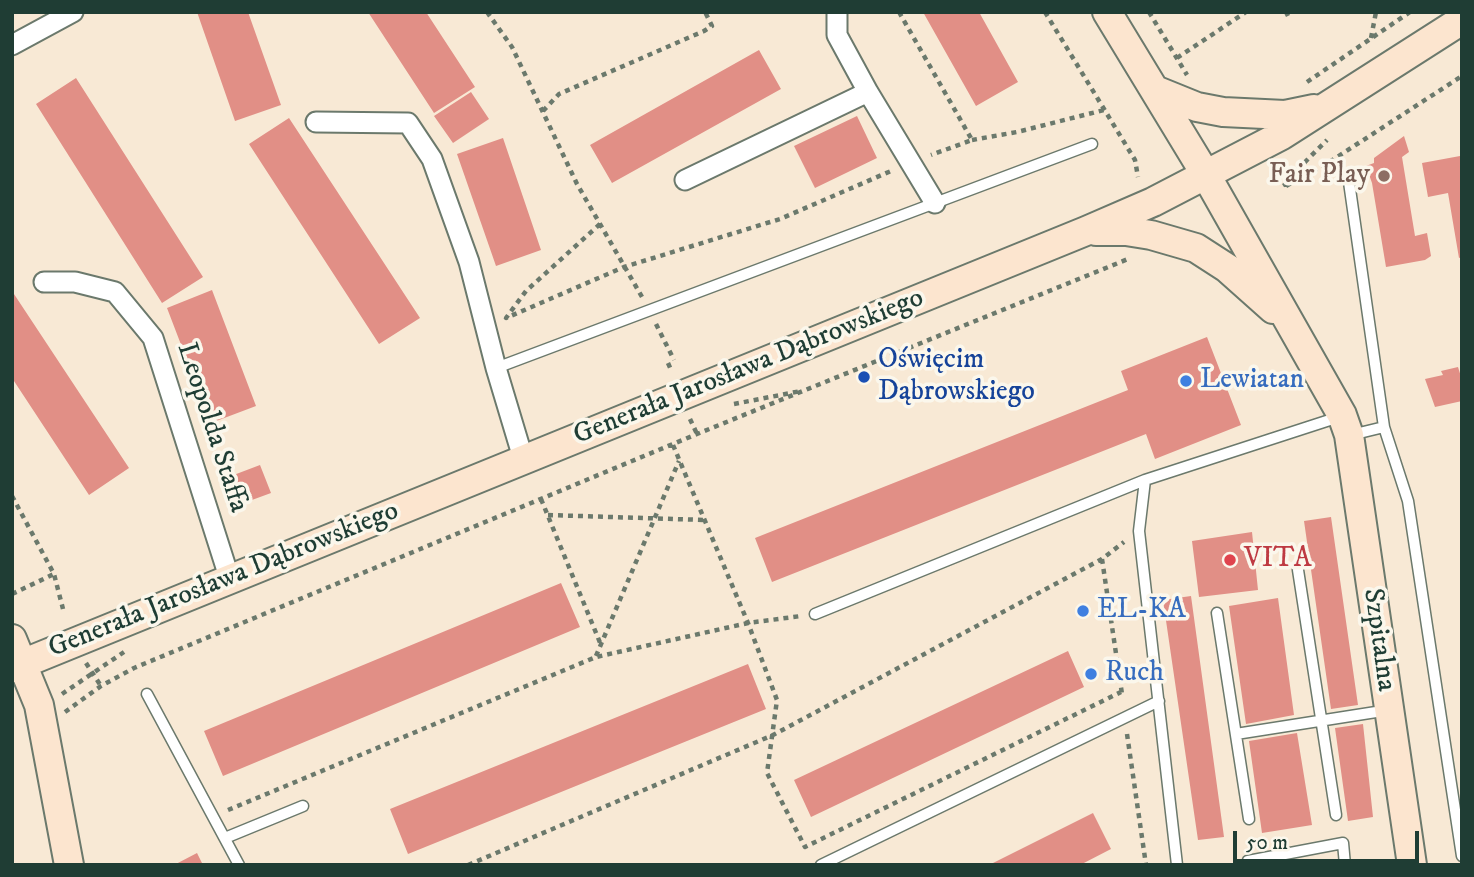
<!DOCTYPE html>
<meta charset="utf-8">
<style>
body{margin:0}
#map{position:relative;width:1474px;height:877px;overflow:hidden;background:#f8e9d5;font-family:"IM FELL DW Pica",serif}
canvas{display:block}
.frame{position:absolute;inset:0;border:14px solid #1f3d34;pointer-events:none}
.scale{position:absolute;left:1233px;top:831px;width:186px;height:32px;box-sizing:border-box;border:4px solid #1f3d34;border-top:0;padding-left:9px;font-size:21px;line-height:24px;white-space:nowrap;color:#1f3d34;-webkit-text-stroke:5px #fbf7ec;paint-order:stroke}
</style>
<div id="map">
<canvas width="1474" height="877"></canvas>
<div class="frame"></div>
<div class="scale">50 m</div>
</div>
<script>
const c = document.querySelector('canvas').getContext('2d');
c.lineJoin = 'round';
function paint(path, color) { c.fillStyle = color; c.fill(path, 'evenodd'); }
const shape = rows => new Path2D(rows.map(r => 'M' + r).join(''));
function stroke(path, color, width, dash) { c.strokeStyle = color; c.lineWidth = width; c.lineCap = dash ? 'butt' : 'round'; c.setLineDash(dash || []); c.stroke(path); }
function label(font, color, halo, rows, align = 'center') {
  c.font = font + ' "IM FELL DW Pica",serif'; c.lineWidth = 7; c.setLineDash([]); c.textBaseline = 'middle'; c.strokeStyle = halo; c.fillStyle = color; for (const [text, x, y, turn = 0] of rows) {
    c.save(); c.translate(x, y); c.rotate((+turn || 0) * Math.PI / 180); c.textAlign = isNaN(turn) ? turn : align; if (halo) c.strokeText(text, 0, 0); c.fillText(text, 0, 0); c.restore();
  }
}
const building = shape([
 [197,12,248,12,281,105,235,121],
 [368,12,426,12,475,87,434,113],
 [923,12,979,12,1018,82,976,106],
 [759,50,781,89,612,183,590,145],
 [76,78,203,277,162,303,36,104],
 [471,92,489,119,453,143,434,116],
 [857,116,877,158,815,188,794,146],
 [289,118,420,318,379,344,249,144],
 [1404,136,1409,152,1402,157,1415,236,1427,233,1431,256,1425,260,1386,267,1372,183,1366,166,1374,163,1374,158],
 [503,138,541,250,496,266,457,154],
 [1460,156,1462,167,1462,257,1459,258,1448,193,1428,197,1422,163],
 [212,290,256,406,211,423,167,308],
 [12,291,129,468,89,495,12,378],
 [1207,337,1241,425,1155,459,1146,434,772,582,755,538,1128,390,1121,371],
 [1458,367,1462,380,1462,401,1435,407,1425,379,1443,375,1441,371],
 [260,465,271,493,241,504,231,476],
 [1331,517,1358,705,1331,709,1304,521],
 [1252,532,1258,590,1199,597,1192,541],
 [561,583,580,627,223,776,204,731],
 [1191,596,1224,837,1198,840,1163,600],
 [1278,598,1294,715,1246,724,1229,606],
 [1068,651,1084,687,811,817,794,780],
 [748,664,766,709,408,854,390,809],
 [1363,724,1373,817,1348,821,1335,728],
 [1297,733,1312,825,1262,833,1249,741],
 [1093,813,1111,849,1080,865,989,865],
 [197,853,203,865,174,865]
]);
const path = shape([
 [487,12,512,47,577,184,642,297],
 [899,12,972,140,931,155],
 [1045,12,1135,160,1138,177],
 [1149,12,1187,75],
 [1286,12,1288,16],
 [1371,38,1376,12],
 [1177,58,1246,12],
 [1307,82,1410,12],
 [543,111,559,94,704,31,712,26,705,12],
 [972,140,1017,132,1104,110],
 [1273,166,1286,186],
 [1286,186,1296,171,1327,140],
 [1286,186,1331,161,1462,76],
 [600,224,526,291,506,318,624,267,780,219,891,171],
 [656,324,674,360],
 [668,363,672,372],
 [734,404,801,391],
 [690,419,697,434],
 [673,445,748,623,777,700,767,773,805,847,1121,692],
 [12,496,54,574,63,609],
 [541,499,601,645],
 [548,515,705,520],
 [1102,559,1122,694],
 [12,594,54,574],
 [596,656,679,461],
 [86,663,101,686],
 [62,694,124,652],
 [65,712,101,686,134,668,697,434,1128,259],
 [1127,734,1146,865],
 [228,810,596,657,748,623,801,616],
 [468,865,773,735,1102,559,1124,542]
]);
const lane = shape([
 [1349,182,1384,427,1408,501,1462,856],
 [496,368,1092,144],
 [1351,435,1384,427],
 [1145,480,1139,531,1177,865],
 [1298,570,1336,815],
 [1217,613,1249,819],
 [815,614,1145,480,1339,417],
 [147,694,239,865],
 [1236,734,1376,712,1388,708],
 [225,838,303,806],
 [821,865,1159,701],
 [1248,865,1248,861,1343,843,1345,865]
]);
const street = shape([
 [837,12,837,35,868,92,935,203],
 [12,45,73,12],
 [316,122,408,123,432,159,469,262,496,368,523,458],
 [685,180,868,92],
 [44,282,75,282,115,292,153,338,230,580]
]);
const secondary = shape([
 [1107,12,1206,175,1342,415,1349,435,1412,865],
 [1155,90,1197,107,1223,112,1285,115,1314,109],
 [1096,231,1126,231,1151,235,1196,248,1227,268,1273,309],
 [12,639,39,705,69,865],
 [12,668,1086,231,1153,202,1282,135,1462,20]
]);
const markers = [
 [1384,176,7,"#8d6e63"],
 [864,377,7,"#1a4fb4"],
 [1186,381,7,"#3f7fe0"],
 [1230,560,7,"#e0444e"],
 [1083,611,7,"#3f7fe0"],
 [1091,674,7,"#3f7fe0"]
];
const educationNames = [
 ["Fair Play",1370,176]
];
const transitNames = [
 ["Oświęcim",878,361],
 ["Dąbrowskiego",878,393]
];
const streetNames = [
 ["Generała Jarosława Dąbrowskiego",749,368,-22],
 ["Leopolda Staffa",211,428,72],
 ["Generała Jarosława Dąbrowskiego",224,581,-22],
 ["Szpitalna",1378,640,82]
];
const shopNames = [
 ["Lewiatan",1200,381],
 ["EL-KA",1097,611],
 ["Ruch",1105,674]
];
const healthNames = [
 ["VITA",1244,560]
];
paint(building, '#e18f86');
stroke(lane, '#6b796c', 13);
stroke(street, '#6b796c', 23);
stroke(secondary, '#6b796c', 32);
stroke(path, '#6b796c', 4.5, [5, 5]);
stroke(lane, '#fff', 10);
stroke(street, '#fff', 19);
stroke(secondary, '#fce5cf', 28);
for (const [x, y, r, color] of markers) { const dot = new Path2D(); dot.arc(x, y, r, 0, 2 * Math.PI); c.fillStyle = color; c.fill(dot); stroke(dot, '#fbf7ec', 2.5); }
label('28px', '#785e54', '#fbf7ec', educationNames, 'right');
label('28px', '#164399', '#fbf7ec', transitNames, 'left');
label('28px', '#1f3d34', '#fbf7ec', streetNames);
label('28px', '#366cbe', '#fbf7ec', shopNames, 'left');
label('28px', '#be3a42', '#fbf7ec', healthNames, 'left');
</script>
